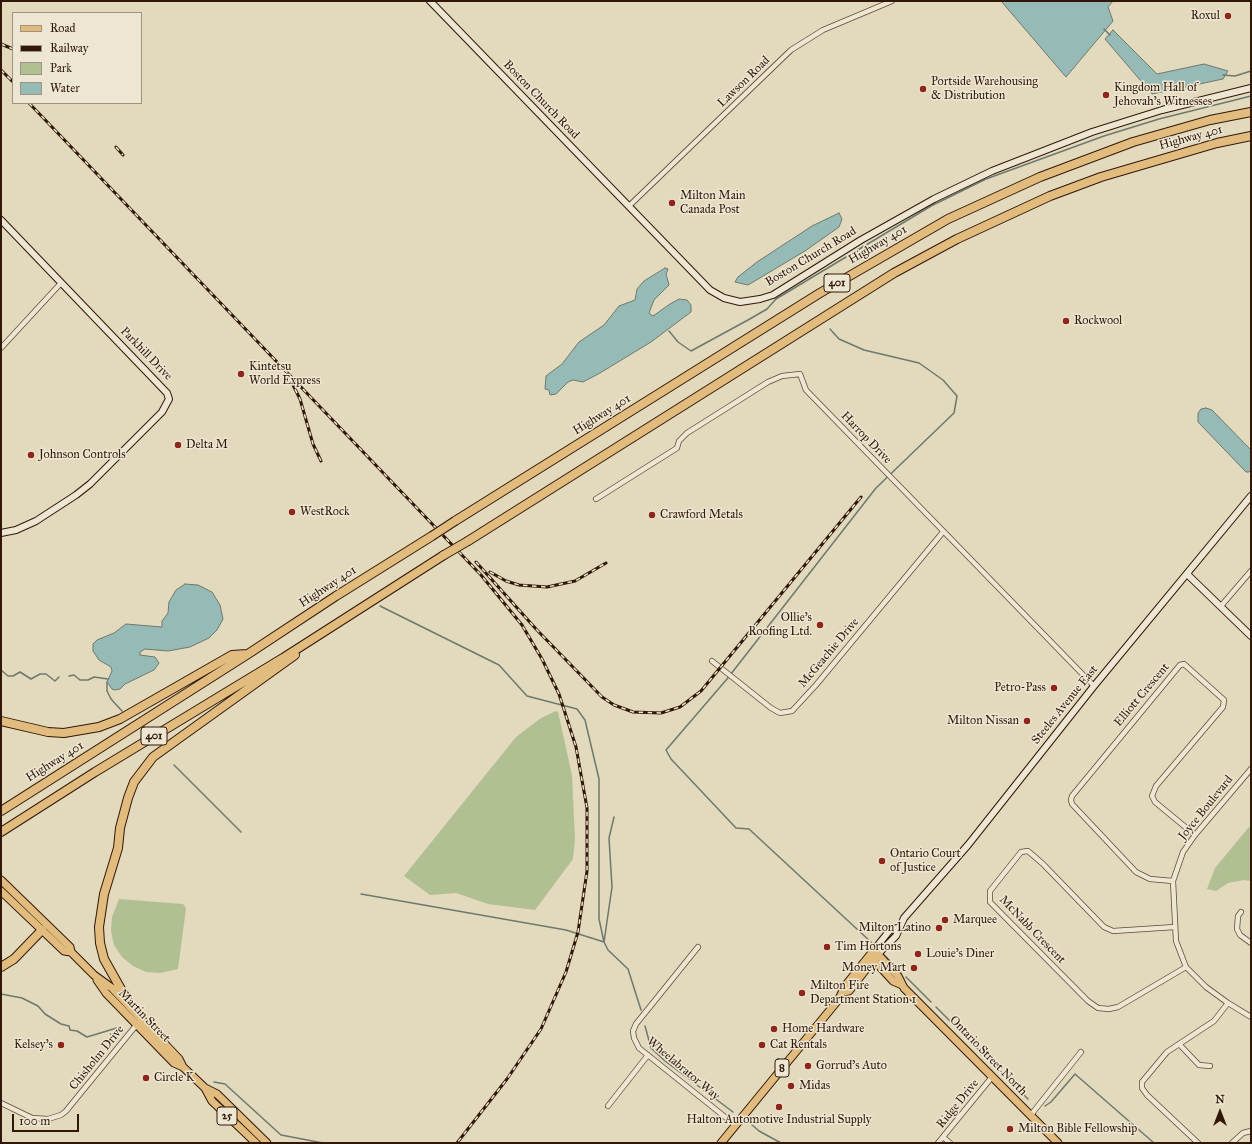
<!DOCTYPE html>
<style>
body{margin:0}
#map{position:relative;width:1252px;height:1144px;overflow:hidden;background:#e3d9bc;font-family:"IM FELL Great Primer",serif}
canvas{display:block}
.frame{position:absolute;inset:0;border:2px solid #301707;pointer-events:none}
.legend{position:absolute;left:12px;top:12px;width:130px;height:92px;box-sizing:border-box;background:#ede6d3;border:1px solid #a19381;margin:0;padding:5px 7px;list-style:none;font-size:12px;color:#301707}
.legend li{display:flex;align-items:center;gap:8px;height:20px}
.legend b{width:20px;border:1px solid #a19381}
.north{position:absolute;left:1200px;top:1092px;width:40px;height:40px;-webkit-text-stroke:3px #ede6d3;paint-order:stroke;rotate:0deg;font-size:11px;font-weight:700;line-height:16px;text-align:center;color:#301707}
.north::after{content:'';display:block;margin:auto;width:14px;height:18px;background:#301707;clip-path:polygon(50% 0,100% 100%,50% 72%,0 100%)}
.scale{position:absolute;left:12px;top:1114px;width:67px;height:18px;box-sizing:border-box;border:2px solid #301707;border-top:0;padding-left:5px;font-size:12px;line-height:14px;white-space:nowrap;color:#301707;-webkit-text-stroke:3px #ede6d3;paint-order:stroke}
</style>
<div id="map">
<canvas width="1252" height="1144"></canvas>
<div class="frame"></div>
<ul class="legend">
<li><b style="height:5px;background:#e2bc7e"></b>Road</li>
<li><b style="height:5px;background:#301707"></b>Railway</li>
<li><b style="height:11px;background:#b0c093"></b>Park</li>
<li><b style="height:11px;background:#96bab5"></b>Water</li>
</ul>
<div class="north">N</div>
<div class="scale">100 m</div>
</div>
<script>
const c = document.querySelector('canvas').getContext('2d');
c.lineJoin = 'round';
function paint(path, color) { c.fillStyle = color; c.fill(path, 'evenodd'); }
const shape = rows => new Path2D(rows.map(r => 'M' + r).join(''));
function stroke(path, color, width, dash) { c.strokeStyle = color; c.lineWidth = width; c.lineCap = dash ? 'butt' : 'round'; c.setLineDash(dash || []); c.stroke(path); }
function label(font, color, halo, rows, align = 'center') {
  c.font = font + ' "IM FELL Great Primer",serif'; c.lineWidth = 3; c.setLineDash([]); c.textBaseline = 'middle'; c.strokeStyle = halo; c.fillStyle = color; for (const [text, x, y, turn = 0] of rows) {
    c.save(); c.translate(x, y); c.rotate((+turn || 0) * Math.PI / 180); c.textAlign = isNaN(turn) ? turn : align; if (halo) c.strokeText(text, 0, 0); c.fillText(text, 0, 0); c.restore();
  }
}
const green = shape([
 [556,711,558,712,572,775,575,839,573,859,535,910,488,904,456,893,430,895,404,876,516,737,541,718],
 [1249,827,1251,828,1251,881,1244,880,1228,883,1216,891,1207,889,1215,868],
 [119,899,183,904,186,908,178,969,160,973,146,972,133,966,122,957,114,945,111,931,112,917]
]);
const water = shape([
 [1001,1,1113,1,1108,7,1113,21,1066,77,1001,1],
 [1113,30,1157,74,1204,64,1228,71,1223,79,1152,94,1105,39,1113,30],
 [839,213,842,219,839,227,805,251,748,285,735,282,738,277,757,262,812,226,839,213],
 [665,268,668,269,666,274,669,285,654,300,649,313,653,316,670,304,679,299,687,300,691,305,691,312,651,342,600,373,583,382,573,380,568,382,556,394,550,395,549,390,545,389,546,376,562,364,579,342,604,325,619,306,635,300,637,289,644,281,665,268],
 [1206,408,1212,410,1251,450,1251,470,1249,472,1246,472,1198,422,1198,413,1201,409,1206,408],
 [185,584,198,585,212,592,220,605,223,619,217,630,209,638,190,647,168,651,145,649,140,652,140,655,155,657,159,663,154,670,125,684,120,689,115,690,112,689,107,682,112,671,111,667,99,660,93,651,93,644,97,640,114,633,126,624,162,627,162,621,168,613,169,602,176,590,185,584]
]);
const stream = shape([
 [1104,29,1110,35],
 [1223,75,1235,76,1251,71],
 [830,329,839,339,864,350,919,363,943,380,957,396,954,413,876,488,727,679,666,750,671,759,736,828,749,829,872,943],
 [669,331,678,342,691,351,748,320,767,309,776,299,931,206,986,179,1104,136,1159,119,1251,96],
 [1,670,8,676,13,676,20,672,31,679,40,674,46,674,55,681,59,677],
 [69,676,74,675,80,680,88,680,94,677,108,679],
 [107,682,107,691,111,699,122,711],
 [174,765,241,832],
 [614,817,609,838,612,887,604,942,608,950,628,969,641,1010],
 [361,894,566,930,604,942,599,919,599,779,585,720,577,709,527,696,499,665,380,606],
 [884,955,901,972],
 [906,977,931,1002],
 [1,994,22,998,38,1006,45,1014,61,1024,69,1026,70,1030,77,1031,87,1037,120,1027],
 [936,1007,1028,1099],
 [645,1026,651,1048,665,1061,733,1112],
 [214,1082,225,1084,281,1135,323,1143],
 [1045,1106,1051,1102,1075,1074,1154,1143],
 [750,1123,759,1131,781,1143]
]);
const street = shape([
 [629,206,791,50,823,30,892,1],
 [1,348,61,283],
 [596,499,677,448,679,441,687,433,768,382,782,376,800,374,806,390,1094,686],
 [1221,606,1251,571],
 [712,661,771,708,780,713,792,711,816,685,943,532],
 [1251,769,1195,835,1183,852,1173,881,1176,941,1186,967,1206,987,1228,1003,1251,1017],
 [1173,881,1150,879,1136,872,1072,804,1071,800,1072,796,1180,665,1184,664,1224,700,1223,707,1156,786,1152,796,1155,802,1195,835],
 [1241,912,1238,916,1237,929,1240,935,1251,943],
 [1175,927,1113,931,1104,927,1043,864,1028,851,1021,852,990,891,990,902,1088,1001,1098,1008,1109,1009,1118,1007,1186,967],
 [698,947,636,1024,633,1031,634,1038,639,1048,735,1125],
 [1179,1044,1199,1065,1210,1066],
 [1,1103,32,1118,48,1119,61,1115,66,1111,138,1023],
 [608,1106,648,1055],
 [1030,1116,1081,1052],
 [943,1137,950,1143],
 [938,1143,992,1077],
 [1198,1143,1147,1095,1142,1088,1142,1082,1167,1052,1214,1021,1228,1003],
 [1232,1143,1243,1133,1251,1131]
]);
const secondary = shape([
 [430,1,710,290,724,298,740,302,760,299,773,295,861,240,934,199,992,171,1092,132,1162,110,1251,88],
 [1,220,167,393,169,399,162,412,90,484,76,495,36,521,16,530,1,533],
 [1187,574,1251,636],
 [874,950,890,930,898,928],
 [878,954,896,936,904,918,968,845,1094,686,1251,496]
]);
const primary = shape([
 [1,880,70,947,71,952],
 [1,891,64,951,71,952,94,975,112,988,179,1059,183,1067],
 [871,957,893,981,902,985],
 [97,980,106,993,174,1063,183,1067,205,1088,217,1094,267,1143],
 [843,992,849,991,878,954],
 [205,1088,212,1101,256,1143],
 [721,1143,839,999,845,986,874,950,898,976,904,988,1058,1143]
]);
const highway = shape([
 [455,521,820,293,948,219,1040,177,1133,142,1210,120,1251,112],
 [468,541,894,273,957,239,1050,196,1101,177,1217,143,1251,136],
 [1,721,48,732,64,733,99,727,120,719,232,655,247,654],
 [1,811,248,654,336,596,432,536],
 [1,832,95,772,283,658,444,555],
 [1,967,14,959,42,930],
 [131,1007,104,959,100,943,99,927,104,894,118,848,120,828,128,798,134,782,153,757,295,655]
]);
const rail = shape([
 [1,44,13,49],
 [1,70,13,82],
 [29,103,481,575,522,625,542,659,559,694,576,747,587,808,587,871,578,932,566,972,541,1029,507,1079,457,1143],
 [116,147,123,155],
 [291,381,300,399,313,444,321,461],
 [476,562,536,629,602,697,614,705,633,712,661,713,680,707,701,691,861,497],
 [490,572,506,581,519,585,547,587,575,581,606,563]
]);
const highwayBridge = shape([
 [432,536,455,521],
 [444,555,468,541]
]);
const markers = [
 [1228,16,4,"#8f2418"],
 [923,89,4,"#8f2418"],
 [1106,95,4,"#8f2418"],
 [672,203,4,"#8f2418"],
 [1066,321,4,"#8f2418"],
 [241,374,4,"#8f2418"],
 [178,445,4,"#8f2418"],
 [31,455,4,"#8f2418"],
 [292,512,4,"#8f2418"],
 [652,515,4,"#8f2418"],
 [820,625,4,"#8f2418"],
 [1054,688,4,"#8f2418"],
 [1027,721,4,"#8f2418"],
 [882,861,4,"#8f2418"],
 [945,920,4,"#8f2418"],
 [939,928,4,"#8f2418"],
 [827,947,4,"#8f2418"],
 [918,954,4,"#8f2418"],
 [914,968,4,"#8f2418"],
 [802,993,4,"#8f2418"],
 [774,1029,4,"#8f2418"],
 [61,1045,4,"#8f2418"],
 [762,1045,4,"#8f2418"],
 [808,1066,4,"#8f2418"],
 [146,1078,4,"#8f2418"],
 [791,1086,4,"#8f2418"],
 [779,1107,4,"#8f2418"],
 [1010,1129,4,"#8f2418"]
];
const shields = [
 [837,283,26],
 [154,736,26],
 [782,1068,14],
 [227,1116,20]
];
const shieldNames = [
 ["401",837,283],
 ["401",154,736],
 ["8",782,1068],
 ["25",227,1116]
];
const poiNames = [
 ["Roxul",1220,16,"right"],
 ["Portside Warehousing",931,82],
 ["& Distribution",931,96],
 ["Kingdom Hall of",1114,88],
 ["Jehovah's Witnesses",1114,102],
 ["Milton Main",680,196],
 ["Canada Post",680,210],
 ["Rockwool",1074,321],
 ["Kintetsu",249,367],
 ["World Express",249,381],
 ["Delta M",186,445],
 ["Johnson Controls",39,455],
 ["WestRock",300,512],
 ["Crawford Metals",660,515],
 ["Ollie's",812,618,"right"],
 ["Roofing Ltd.",812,632,"right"],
 ["Petro-Pass",1046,688,"right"],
 ["Milton Nissan",1019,721,"right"],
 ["Ontario Court",890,854],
 ["of Justice",890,868],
 ["Marquee",953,920],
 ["Milton Latino",931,928,"right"],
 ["Tim Hortons",835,947],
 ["Louie's Diner",926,954],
 ["Money Mart",906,968,"right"],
 ["Milton Fire",810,986],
 ["Department Station 1",810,1000],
 ["Home Hardware",782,1029],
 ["Kelsey's",53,1045,"right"],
 ["Cat Rentals",770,1045],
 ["Gorrud's Auto",816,1066],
 ["Circle K",154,1078],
 ["Midas",799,1086],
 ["Halton Automotive Industrial Supply",779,1120,"center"],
 ["Milton Bible Fellowship",1018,1129]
];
const streetNames = [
 ["Lawson Road",744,82,-44],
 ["Boston Church Road",541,100,46],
 ["Highway 401",1191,138,-15],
 ["Highway 401",878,245,-30],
 ["Boston Church Road",811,257,-31],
 ["Parkhill Drive",146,354,46],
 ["Highway 401",602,415,-32],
 ["Harrop Drive",866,438,46],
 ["Highway 401",328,587,-33],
 ["McGeachie Drive",829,653,-50],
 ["Elliott Crescent",1142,695,-50],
 ["Steeles Avenue East",1065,705,-51],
 ["Highway 401",55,762,-32],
 ["Joyce Boulevard",1206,808,-51],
 ["McNabb Crescent",1032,930,46],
 ["Martin Street",144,1016,46],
 ["Ontario Street North",988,1056,46],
 ["Chisholm Drive",97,1058,-51],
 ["Wheelabrator Way",683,1069,40],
 ["Ridge Drive",958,1104,-51]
];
paint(green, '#b0c093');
paint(water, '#96bab5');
stroke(water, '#6d796f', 1);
stroke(stream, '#6d796f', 1.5);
stroke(street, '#5d4834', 6);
stroke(secondary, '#301707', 8);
stroke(primary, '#301707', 9);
stroke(highway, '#301707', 10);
stroke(street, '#ede6d3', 4.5);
stroke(secondary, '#ede6d3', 6);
stroke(primary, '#e2bc7e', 7);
stroke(highway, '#e2bc7e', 8);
stroke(rail, '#301707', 3);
stroke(rail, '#ede6d3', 1.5, [4.5]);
stroke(highwayBridge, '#301707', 10, []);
stroke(highwayBridge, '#e2bc7e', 8);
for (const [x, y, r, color] of markers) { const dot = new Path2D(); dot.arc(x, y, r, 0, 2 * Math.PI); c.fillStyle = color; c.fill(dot); stroke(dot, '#ede6d3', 1.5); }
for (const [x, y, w] of shields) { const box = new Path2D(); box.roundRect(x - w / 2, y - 9, w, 18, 3); c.fillStyle = '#ede6d3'; c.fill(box); stroke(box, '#301707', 1); }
label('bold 11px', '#301707', null, shieldNames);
label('12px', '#301707', '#ede6d3', poiNames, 'left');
label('12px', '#301707', '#ede6d3', streetNames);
</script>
